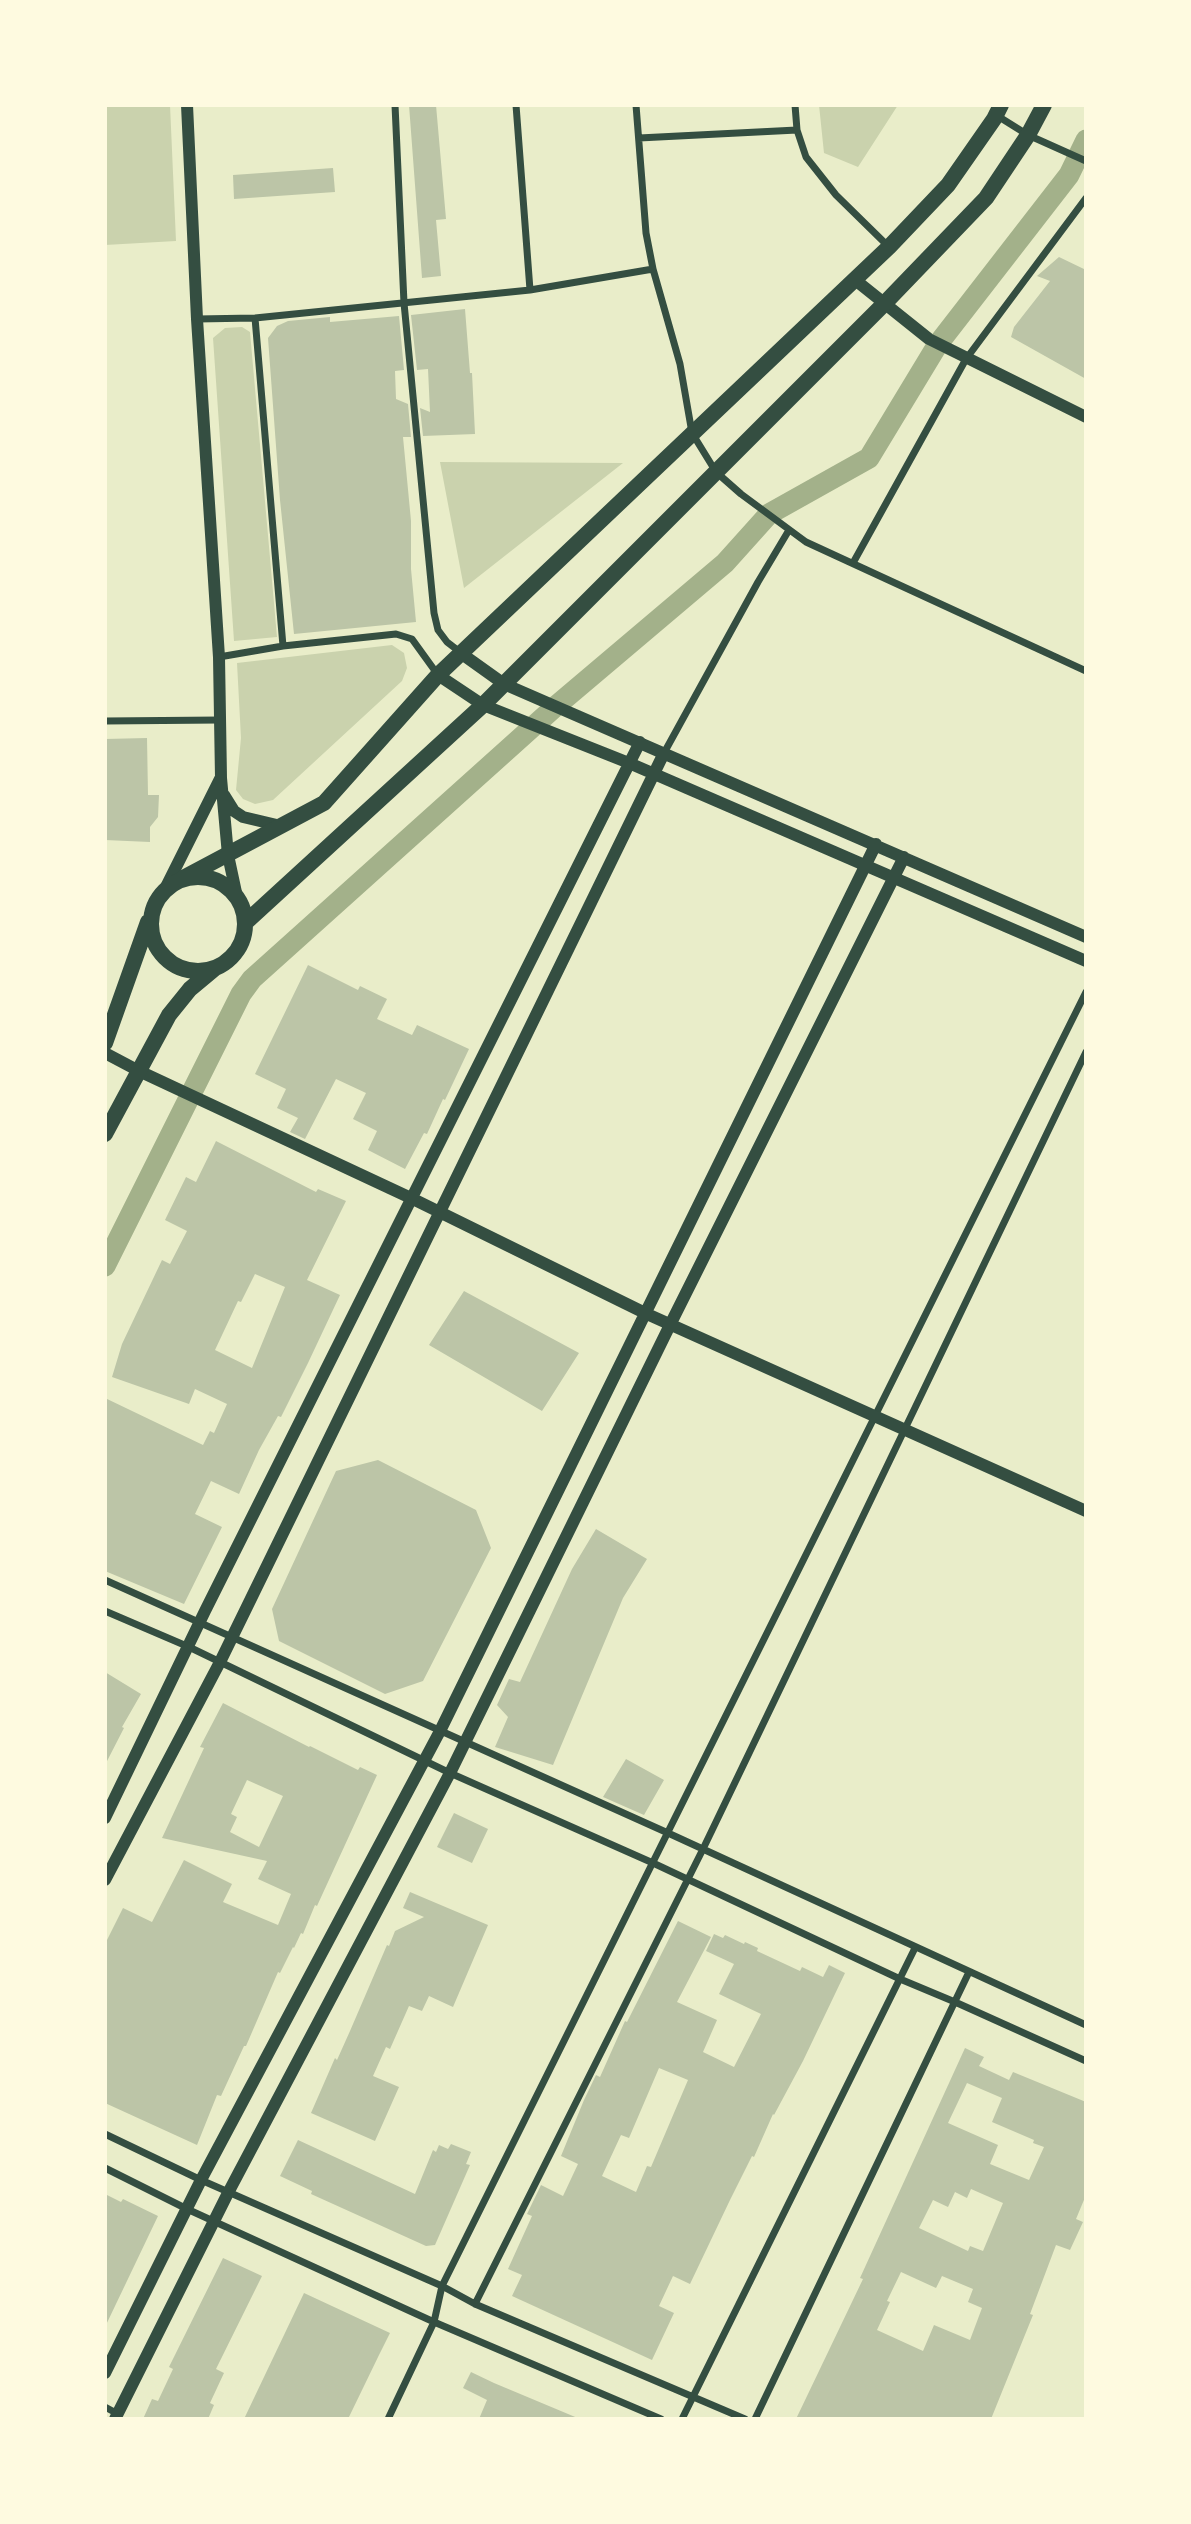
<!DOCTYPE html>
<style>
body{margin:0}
#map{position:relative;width:1191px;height:2524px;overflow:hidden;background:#e9edc9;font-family:"PT Sans",sans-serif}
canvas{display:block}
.frame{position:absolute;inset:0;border:107px solid #fefae0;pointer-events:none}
</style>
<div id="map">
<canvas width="1191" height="2524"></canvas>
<div class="frame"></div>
</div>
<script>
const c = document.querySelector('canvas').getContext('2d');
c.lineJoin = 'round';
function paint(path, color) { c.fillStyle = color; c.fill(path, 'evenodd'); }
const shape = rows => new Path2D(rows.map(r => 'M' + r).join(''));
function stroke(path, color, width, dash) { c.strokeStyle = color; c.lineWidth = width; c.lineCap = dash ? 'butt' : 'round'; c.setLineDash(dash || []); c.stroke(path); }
const green = shape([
 [105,105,170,105,176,241,105,245],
 [819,105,898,105,858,167,824,153],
 [242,327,250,332,277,637,234,641,213,338,225,328],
 [440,462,623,463,464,588],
 [392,645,404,653,407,668,402,681,273,800,255,804,243,799,236,790,241,738,237,663]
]);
const canal = shape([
 [105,1266,241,994,252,979,556,706,725,563,769,514,869,458,938,344,1069,175,1086,140]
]);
const building = shape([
 [409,105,436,105,446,219,436,220,441,276,422,278],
 [333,168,335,192,234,199,233,175],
 [1059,257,1086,270,1086,379,1011,337,1014,327,1050,281,1037,276],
 [465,309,470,373,472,373,475,434,423,436,420,408,430,412,428,369,417,370,411,315],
 [399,316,404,370,395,371,396,399,408,404,411,437,403,437,411,521,411,569,416,622,294,634,280,500,268,338,277,326,288,321,330,317,330,322],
 [147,738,148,795,159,795,158,817,150,827,150,842,105,840,105,739],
 [308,965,358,990,360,986,387,999,377,1019,412,1035,417,1025,469,1049,445,1100,443,1099,427,1134,424,1133,405,1169,368,1150,377,1131,353,1119,366,1093,336,1079,305,1139,290,1132,298,1118,277,1108,286,1089,255,1074],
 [216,1141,316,1192,318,1189,346,1201,307,1280,340,1295,308,1363,281,1417,278,1416,259,1450,239,1494,211,1481,195,1514,222,1527,184,1604,105,1571,105,1398,203,1445,210,1431,214,1433,227,1404,195,1389,189,1404,112,1377,122,1344,162,1260,170,1264,187,1231,165,1220,186,1177,196,1182],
 [255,1274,285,1287,252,1368,215,1350,238,1301,241,1302],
 [464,1291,579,1353,542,1411,429,1345],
 [378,1460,476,1510,491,1548,423,1681,385,1694,279,1641,272,1609,336,1471],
 [596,1529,647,1559,623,1598,553,1765,495,1747,508,1717,497,1705,509,1679,520,1682,572,1569],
 [105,1672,141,1694,122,1727,124,1728,105,1765],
 [223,1703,309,1747,310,1746,358,1770,360,1767,377,1775,317,1906,315,1905,303,1934,301,1933,294,1948,293,1947,280,1973,278,1972,246,2046,244,2046,221,2096,217,2095,197,2145,105,2103,105,1944,123,1908,152,1922,184,1860,232,1884,223,1902,278,1925,291,1894,258,1879,267,1861,162,1838,204,1748,200,1747],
 [247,1780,283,1796,259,1847,230,1832,237,1817,231,1814],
 [626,1759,664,1780,644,1815,603,1797],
 [454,1813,488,1829,472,1863,437,1847],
 [410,1892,488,1925,453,2007,429,1996,422,2011,409,2006,390,2049,386,2047,373,2076,399,2087,375,2141,311,2113,335,2058,337,2060,350,2031,387,1945,389,1946,395,1931,424,1917,403,1908],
 [678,1921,711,1937,677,2002,717,2020,703,2052,734,2067,761,2014,719,1994,734,1964,706,1951,714,1934,723,1938,725,1935,744,1944,745,1942,758,1948,757,1951,800,1971,802,1967,823,1977,829,1965,845,1973,803,2061,774,2115,773,2114,754,2157,752,2156,730,2200,690,2284,673,2276,659,2306,674,2313,652,2360,512,2296,522,2275,508,2269,532,2216,527,2214,541,2185,563,2196,578,2164,561,2156,584,2100,596,2075,600,2077,625,2021,627,2022],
 [659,2068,688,2080,651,2167,647,2166,636,2192,602,2176,621,2135,629,2138],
 [965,2048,984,2057,979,2066,1009,2080,1013,2072,1086,2102,1086,2195,1076,2219,1083,2222,1070,2250,1056,2245,1030,2314,1033,2315,991,2419,796,2419,863,2279,860,2278],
 [967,2083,1002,2098,992,2122,1034,2140,1033,2143,1044,2147,1029,2180,990,2164,998,2145,948,2123],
 [971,2189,1003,2203,983,2251,970,2246,968,2251,919,2228,933,2200,948,2207,955,2192,967,2198],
 [901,2272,936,2288,942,2276,973,2289,968,2302,982,2308,970,2340,934,2325,923,2351,877,2330,890,2302,887,2301],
 [298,2140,415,2194,433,2150,436,2152,439,2145,448,2149,451,2144,471,2152,466,2164,470,2165,435,2245,426,2246,311,2194,312,2191,280,2176],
 [105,2194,121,2202,123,2199,158,2216,105,2327],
 [223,2258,262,2276,216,2369,224,2373,210,2403,214,2405,208,2419,143,2419,152,2399,158,2401,173,2369,169,2367],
 [304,2293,390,2333,379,2355,348,2419,244,2419],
 [471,2372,494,2383,580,2419,479,2419,487,2400,463,2388]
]);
const minor = shape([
 [395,105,404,303,434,613,438,630,447,642,460,652],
 [516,105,530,290],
 [636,105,646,233,653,269,680,364,692,433,716,472,741,494,806,542,1086,671],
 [795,105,797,130,806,157,836,195,888,246],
 [996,115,1028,135,1086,161],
 [639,138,797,130],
 [255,318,283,646],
 [197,319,255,318,530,290,653,269],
 [853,563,966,359,1086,198],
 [219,657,283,646,396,634,412,639,438,675],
 [105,721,220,720],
 [664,753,758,582,789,530],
 [105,1580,668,1833,1086,2025],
 [105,1611,189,1647,450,1773,653,1863,900,1979,955,2002,1086,2061],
 [105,2134,201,2180,442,2286,475,2304,745,2419],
 [105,2168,187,2209,434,2322,661,2419],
 [475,2304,703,1849,1086,1052],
 [105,2407,118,2414],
 [388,2419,434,2322,442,2286,1086,992],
 [682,2419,915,1948],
 [755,2419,969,1972]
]);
const tertiary = shape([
 [187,105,197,319,219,657,221,778,228,855,237,897],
 [854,279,929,339,1086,417],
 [462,654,504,684,1086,937],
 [438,675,483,705,629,763,1086,961],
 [224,795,234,811,243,817,281,826],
 [165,889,220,779],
 [105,1053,139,1071,413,1199,647,1314,1086,1511],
 [105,1818,205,1611,640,742],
 [105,1880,220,1662,664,753],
 [105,2373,201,2180,440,1731,876,844],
 [115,2419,228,2193,450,1773,670,1325,904,857]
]);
const primary = shape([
 '151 924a47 47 0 1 1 94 0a47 47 0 1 1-94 0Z',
 [183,878,324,803,438,675,889,247,948,185,994,119,1001,105],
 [245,923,483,705,884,304,986,198,1028,135,1044,105],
 [105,1043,148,922],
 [105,1134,169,1015,190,989,214,969]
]);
paint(green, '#cad2ad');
stroke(canal, '#a3b18a', 21);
paint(building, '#bcc5a7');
stroke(minor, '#344e41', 7);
stroke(tertiary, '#344e41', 12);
stroke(primary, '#344e41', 16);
</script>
